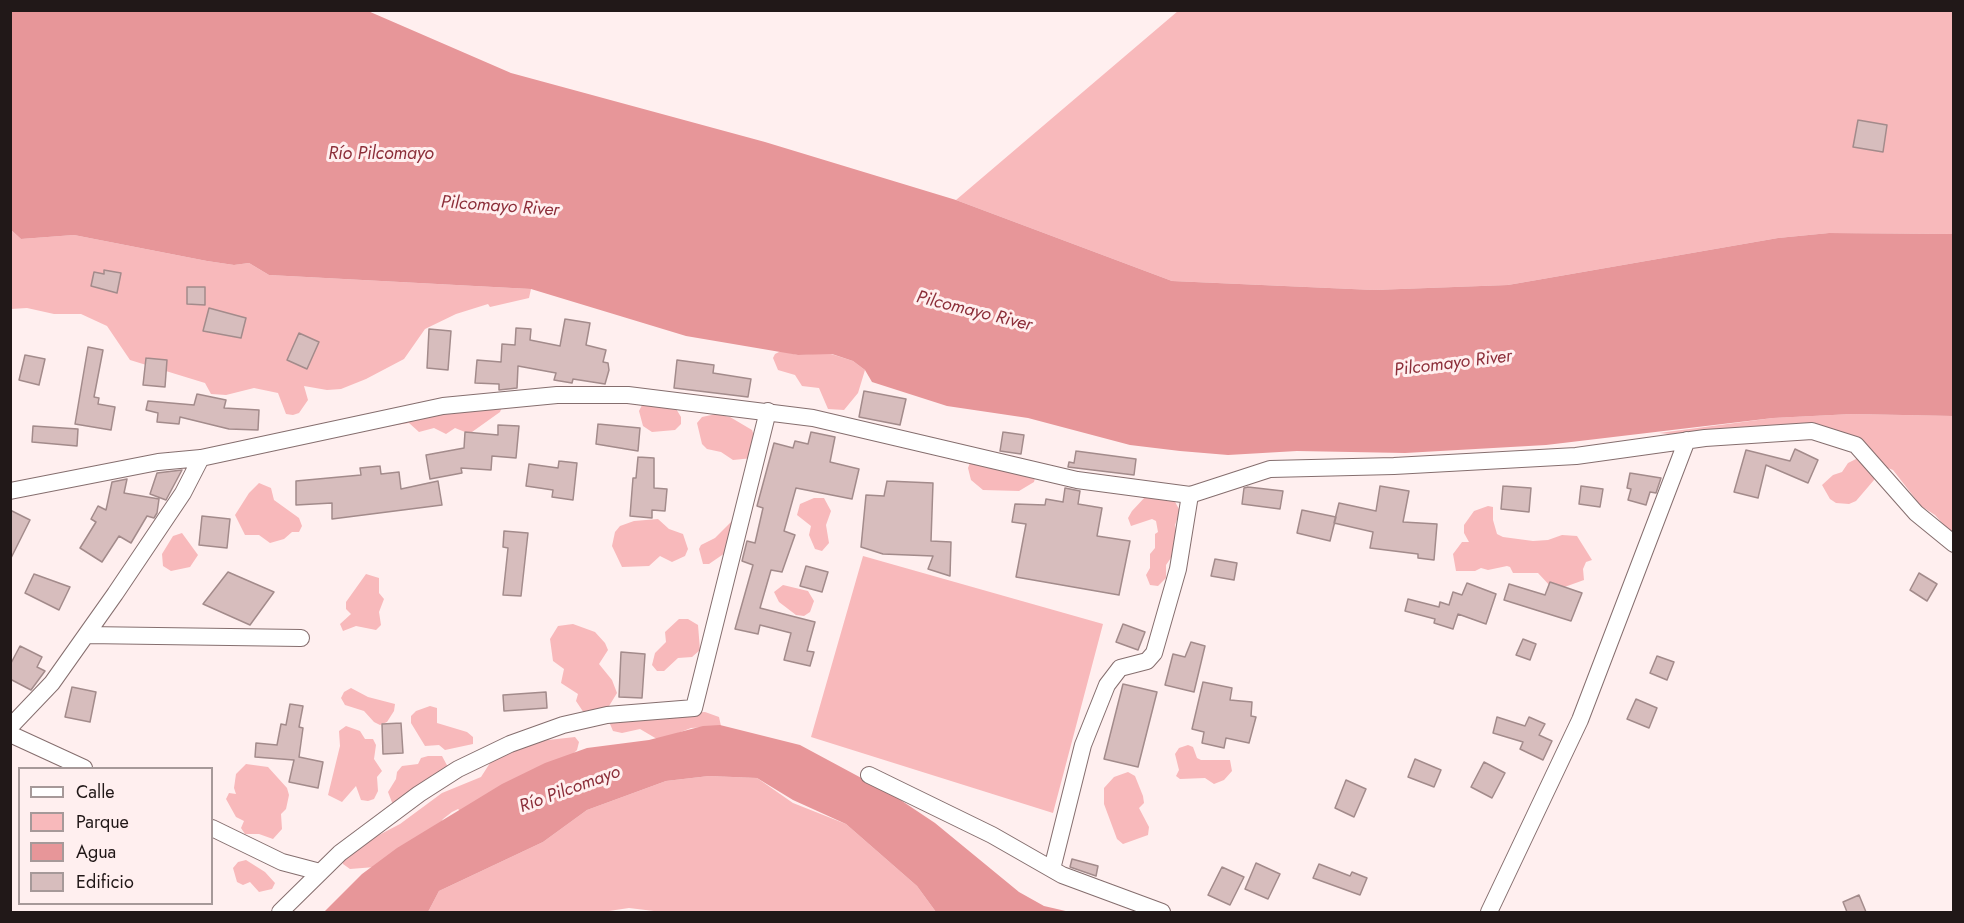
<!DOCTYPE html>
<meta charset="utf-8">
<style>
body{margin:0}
#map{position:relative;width:1964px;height:923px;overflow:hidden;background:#ffefef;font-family:Jost,sans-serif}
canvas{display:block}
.frame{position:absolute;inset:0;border:12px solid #211818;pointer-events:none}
.legend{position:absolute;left:18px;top:767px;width:195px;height:138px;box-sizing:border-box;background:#ffefef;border:2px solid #a69999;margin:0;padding:8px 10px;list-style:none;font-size:18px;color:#211818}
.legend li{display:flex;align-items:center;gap:12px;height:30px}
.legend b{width:30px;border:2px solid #a69999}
</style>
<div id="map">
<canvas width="1964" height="923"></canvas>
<div class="frame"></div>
<ul class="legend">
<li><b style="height:8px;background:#fff"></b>Calle</li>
<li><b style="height:16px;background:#f8b9bb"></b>Parque</li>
<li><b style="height:16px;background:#e79699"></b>Agua</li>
<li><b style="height:16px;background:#d7bdbd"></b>Edificio</li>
</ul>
</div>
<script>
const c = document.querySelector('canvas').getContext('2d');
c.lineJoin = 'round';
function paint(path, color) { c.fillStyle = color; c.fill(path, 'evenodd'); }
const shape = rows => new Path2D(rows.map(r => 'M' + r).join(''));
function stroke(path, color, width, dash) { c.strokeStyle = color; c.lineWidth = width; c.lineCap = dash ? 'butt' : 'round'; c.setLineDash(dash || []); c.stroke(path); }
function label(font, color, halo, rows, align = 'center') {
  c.font = font + ' Jost,sans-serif'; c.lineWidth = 6; c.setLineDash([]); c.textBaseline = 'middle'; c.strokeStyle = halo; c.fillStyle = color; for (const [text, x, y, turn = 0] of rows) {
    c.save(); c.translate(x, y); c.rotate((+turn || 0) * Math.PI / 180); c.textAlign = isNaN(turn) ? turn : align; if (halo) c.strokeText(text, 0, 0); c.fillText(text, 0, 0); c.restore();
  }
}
const green = shape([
 [1178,11,1953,11,1953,234,1829,233,1778,238,1508,285,1374,290,1172,281,956,200],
 [10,229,21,239,74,235,207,261,234,265,249,263,269,275,531,289,529,298,490,307,488,304,456,314,425,329,404,359,366,379,341,389,327,390,304,386,308,400,299,413,293,415,286,414,278,393,254,388,226,395,211,394,205,383,130,360,107,326,81,314,54,314,27,308,11,309],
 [781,351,798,355,828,353,853,361,865,370,858,393,844,410,828,409,819,388,802,386,795,375,778,370,773,358,775,354],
 [632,404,675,407,681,417,681,424,675,430,652,432,643,426,639,411,642,405],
 [503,405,500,412,472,432,465,432,455,428,446,434,434,428,419,432,409,423,377,428,380,412,387,410],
 [716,414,730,417,752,430,757,444,753,458,733,460,721,452,707,449,702,444,697,423,702,417],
 [1852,414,1953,416,1953,535,1935,515,1921,506,1893,470,1877,464,1874,480,1856,501,1849,504,1836,503,1830,499,1822,485,1833,475,1842,472,1848,463,1862,456,1829,433,1756,442,1659,433,1773,418],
 [971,460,1035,478,1034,482,1019,491,983,490,971,480,968,468],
 [259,483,271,488,274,500,299,518,302,526,299,532,292,532,284,539,270,543,259,535,245,535,235,515,249,493],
 [1146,496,1173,498,1180,511,1175,525,1177,537,1173,543,1175,552,1166,565,1166,578,1158,586,1150,585,1146,575,1150,568,1150,554,1155,548,1155,534,1158,532,1156,521,1152,519,1131,526,1128,518,1132,511],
 [814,498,824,498,831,511,826,525,829,543,822,551,815,549,809,535,811,526,797,515,800,504],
 [1488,506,1493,507,1493,520,1497,534,1503,537,1533,541,1548,540,1562,535,1577,536,1592,560,1586,562,1583,569,1584,580,1559,589,1552,588,1538,573,1513,573,1510,567,1507,566,1488,570,1481,568,1475,571,1456,571,1453,554,1462,542,1469,542,1464,533,1464,525,1474,511],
 [658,519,669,529,683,534,688,549,685,556,672,562,660,556,649,566,622,567,612,546,615,532,620,526,634,521],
 [732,521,735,522,725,553,709,564,703,564,699,549,701,545,715,538],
 [182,533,198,555,190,567,171,571,163,566,162,554,173,536],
 [863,556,1103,624,1053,813,811,737],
 [366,574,379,578,379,593,384,599,379,612,381,625,376,630,356,626,343,631,340,624,351,614,346,609,346,602],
 [783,585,808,591,814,601,810,612,804,616,796,615,779,602,774,592],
 [679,619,688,619,698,625,700,650,692,657,678,658,664,671,657,671,652,665,655,653,666,642,665,632],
 [573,624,595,632,605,643,608,650,599,664,612,680,617,693,606,711,584,713,576,701,578,694,561,683,564,669,553,661,550,639,558,626],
 [351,688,368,697,395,704,394,711,387,722,380,725,374,722,364,711,345,705,341,698,344,692],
 [430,706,437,708,437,723,467,732,473,737,473,744,445,750,439,745,425,746,411,723,411,716,416,711],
 [705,712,719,717,721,726,691,728,665,738,657,739,640,729,622,733,613,731,607,717],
 [346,726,360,731,365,739,373,739,376,745,374,759,382,771,377,777,378,791,374,799,368,801,361,800,356,786,342,802,328,795,340,746,339,731],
 [575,737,579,742,577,750,569,758,464,814,458,809,452,812,443,819,432,838,375,867,350,869,343,864,343,861,354,848,400,824,442,793,481,777,490,763,498,757,539,741],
 [1188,745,1193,747,1197,758,1201,760,1230,760,1232,771,1224,780,1214,784,1205,778,1180,779,1176,776,1179,770,1175,754,1179,748],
 [428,756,442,756,449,769,393,805,388,792,396,779,397,772,402,766,418,764,421,758],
 [246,764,268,767,287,788,289,795,286,809,281,814,282,829,273,839,259,834,245,834,241,828,244,821,236,817,226,799,229,793,236,794,234,788,236,774],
 [1128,772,1135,776,1143,796,1144,803,1139,808,1149,827,1148,835,1123,844,1117,839,1104,804,1104,788,1114,777],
 [709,776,757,778,793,803,846,824,917,886,936,912,662,912,629,908,602,912,428,912,439,891,543,842,587,810,666,781],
 [246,860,265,872,275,883,272,889,259,892,250,882,243,885,237,882,233,868,238,862]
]);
const water = shape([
 [10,11,368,11,511,73,765,142,956,200,1172,281,1374,290,1508,285,1778,238,1829,233,1953,234,1953,416,1852,414,1773,418,1546,445,1405,453,1297,451,1228,455,1180,451,1130,445,1028,418,947,406,872,382,865,370,853,361,832,354,798,355,686,336,531,289,269,275,249,263,234,265,207,261,74,235,21,239,10,229],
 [720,725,800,745,893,795,935,823,1019,892,1044,906,1070,912,936,912,917,886,846,824,793,800,757,778,709,776,666,781,587,810,543,842,439,891,428,912,324,912,362,874,397,848,502,784,545,763,587,748,649,740,703,726]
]);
const building = shape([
 [1858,120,1887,125,1883,152,1853,147,1858,120],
 [104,270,121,273,117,293,91,286,94,272,104,274,104,270],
 [187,287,205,287,205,305,187,304,187,287],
 [209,308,246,318,241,338,203,331,209,308],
 [565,319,590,323,586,345,606,350,603,362,608,363,609,370,605,384,573,379,572,383,554,380,556,373,518,366,517,388,499,390,499,384,475,383,477,360,501,362,502,344,515,345,516,328,531,329,530,340,560,346,565,319],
 [429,329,451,331,448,370,427,368,429,329],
 [299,333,319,342,307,369,287,360,299,333],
 [88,347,103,350,94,397,99,398,98,404,115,407,111,430,75,424,88,347],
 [25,355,45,359,39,385,19,380,25,355],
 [146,358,167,360,165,387,143,385,146,358],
 [677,360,714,365,713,373,751,379,748,397,674,388,677,360],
 [864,391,906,399,900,425,859,417,864,391],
 [197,394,226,400,224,408,259,410,258,430,229,429,180,417,179,424,157,422,158,413,146,410,148,401,194,405,197,394],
 [598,424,640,428,638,451,596,444,598,424],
 [498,425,519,426,516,458,492,456,491,470,461,468,462,473,430,479,426,455,464,448,465,432,498,435,498,425],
 [33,426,78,429,77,446,32,442,33,426],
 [811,432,835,437,830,462,859,469,852,499,796,488,784,531,795,535,782,572,771,570,760,608,815,622,807,651,814,652,810,666,784,660,791,633,760,625,758,634,735,629,753,565,742,561,747,541,755,543,763,508,757,506,774,443,793,448,795,441,808,444,811,432],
 [1003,432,1024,435,1021,454,1000,451,1003,432],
 [1795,449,1818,460,1808,483,1766,465,1758,498,1734,492,1746,450,1790,461,1795,449],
 [1076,451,1136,459,1134,475,1068,467,1069,462,1074,463,1076,451],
 [638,457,654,458,654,488,667,489,665,511,652,510,652,518,630,516,633,478,636,478,638,457],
 [559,461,577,463,573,500,552,497,553,490,526,486,529,464,558,468,559,461],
 [380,466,381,474,399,472,401,489,438,481,442,505,332,519,332,503,296,505,296,481,361,475,360,468,380,466],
 [182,470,166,500,150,494,157,473,182,470],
 [1630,473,1661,478,1656,493,1650,492,1646,505,1628,500,1631,489,1627,488,1630,473],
 [127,479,124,493,159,499,157,513,154,518,147,516,131,543,119,536,102,562,80,548,96,522,91,519,98,506,106,510,112,482,127,479],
 [887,481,933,483,931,541,951,542,950,576,928,569,933,556,883,554,861,547,866,495,884,496,887,481],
 [1380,486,1409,491,1403,522,1437,524,1434,560,1418,558,1418,554,1370,548,1373,532,1334,523,1339,503,1376,511,1380,486],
 [1503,486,1531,488,1529,512,1501,509,1503,486],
 [1581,486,1603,489,1600,507,1579,504,1581,486],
 [1248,487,1283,491,1280,509,1242,504,1244,488,1248,487],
 [1065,488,1080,491,1078,504,1102,508,1097,536,1130,541,1119,595,1016,577,1026,524,1012,522,1015,504,1045,505,1046,499,1063,502,1065,488],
 [10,510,30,520,10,560,10,510],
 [1302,510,1336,517,1330,541,1297,533,1302,510],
 [202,516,230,519,227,548,199,545,202,516],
 [504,531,528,533,521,596,503,595,508,548,503,547,504,531],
 [1215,559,1237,563,1234,580,1211,576,1215,559],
 [806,566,828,572,822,592,800,586,806,566],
 [228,572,274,592,250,625,203,604,228,572],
 [1919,573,1937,584,1927,601,1910,590,1919,573],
 [34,574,70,587,59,610,25,593,34,574],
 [1550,582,1582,593,1571,621,1504,600,1509,584,1545,595,1550,582],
 [1467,583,1496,594,1486,624,1458,614,1453,629,1434,623,1435,619,1405,611,1408,599,1439,607,1440,602,1449,605,1453,592,1462,595,1467,583],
 [1123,624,1145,632,1138,650,1116,642,1123,624],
 [1523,639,1536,644,1530,660,1516,655,1523,639],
 [1191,642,1205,646,1194,692,1165,685,1173,654,1185,657,1191,642],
 [20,646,42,657,37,667,45,671,31,690,10,679,10,665,20,646],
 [621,652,645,654,642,698,619,697,621,652],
 [1657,656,1674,662,1667,680,1650,673,1657,656],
 [1203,682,1232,688,1230,700,1252,702,1251,716,1256,717,1249,743,1226,738,1224,748,1202,743,1204,732,1192,729,1203,682],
 [1123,684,1157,692,1138,767,1104,759,1123,684],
 [72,687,96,692,90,722,65,717,72,687],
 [546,692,547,708,504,711,503,695,546,692],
 [1636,699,1657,708,1649,728,1627,719,1636,699],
 [290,704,303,706,299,727,303,728,299,757,323,762,318,788,289,782,294,760,255,757,256,743,277,745,281,724,286,725,290,704],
 [1497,717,1525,726,1529,717,1545,724,1539,735,1552,741,1543,760,1520,749,1523,742,1493,733,1497,717],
 [401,723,403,753,383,754,382,724,401,723],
 [1415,759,1441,770,1434,787,1408,777,1415,759],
 [1484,762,1505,773,1492,798,1471,787,1484,762],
 [1346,780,1366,789,1354,817,1335,808,1346,780],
 [1072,859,1098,866,1096,876,1070,867,1072,859],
 [1256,863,1280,874,1268,899,1245,889,1256,863],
 [1319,864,1350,876,1352,872,1367,878,1360,895,1313,878,1319,864],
 [1222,867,1244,877,1230,905,1208,895,1222,867],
 [1859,895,1866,912,1847,912,1843,902,1859,895]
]);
const minor = shape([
 [10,491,158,462,201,458,443,406,557,395,628,395,813,418,1077,480,1190,495,1270,469,1394,466,1576,456,1705,438,1812,431,1856,445,1916,513,1954,544],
 [86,635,301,638],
 [10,727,52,683,115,594,183,493,201,458],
 [10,734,84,768],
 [869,775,992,835,1062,875,1162,912],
 [212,828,282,862,320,872],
 [1052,869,1083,745,1107,685,1120,668,1147,661,1154,653,1178,569,1190,495],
 [280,912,340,853,419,794,458,769,510,744,563,725,607,715,694,708,768,411],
 [1489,912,1580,720,1687,440]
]);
const waterNames = [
 ["Río Pilcomayo",381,155],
 ["Pilcomayo River",500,207,4],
 ["Pilcomayo River",974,312,14],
 ["Pilcomayo River",1453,364,-7],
 ["Río Pilcomayo",570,790,-20]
];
paint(green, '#f8b9bb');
paint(water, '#e79699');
paint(building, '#d7bdbd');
stroke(building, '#a38b8b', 1.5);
stroke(minor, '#856e6e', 18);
stroke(minor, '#fff', 16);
label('italic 18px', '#8c2e39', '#ffefef', waterNames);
</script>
